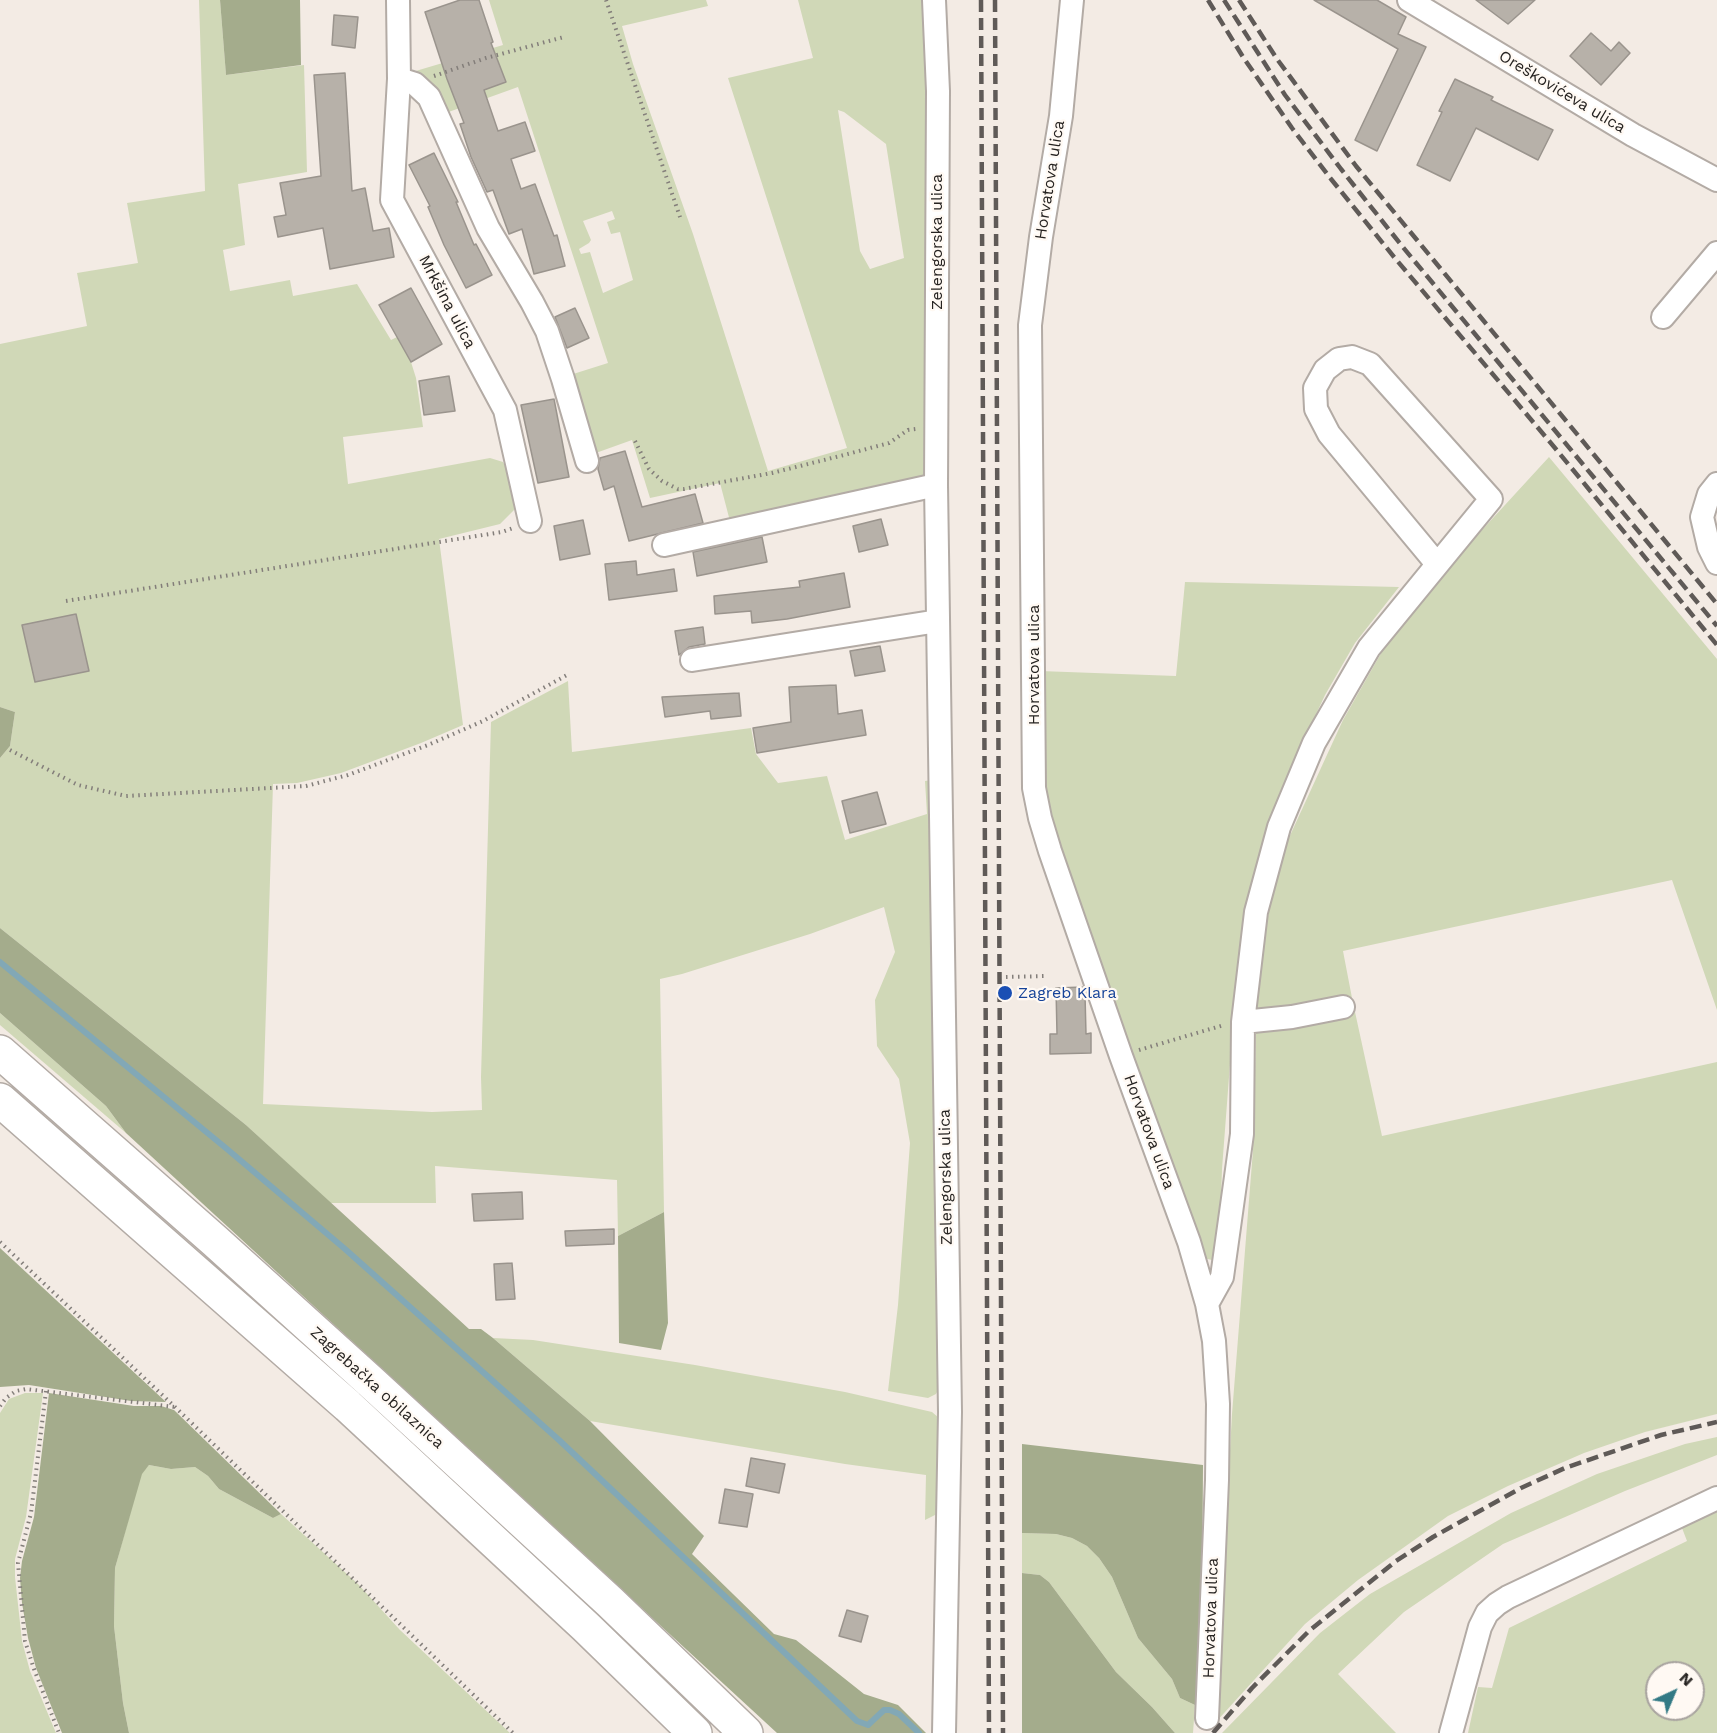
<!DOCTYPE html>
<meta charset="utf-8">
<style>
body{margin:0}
#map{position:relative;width:1717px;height:1733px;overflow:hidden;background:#f3ebe4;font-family:"Work Sans",sans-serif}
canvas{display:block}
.north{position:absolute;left:1645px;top:1661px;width:60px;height:60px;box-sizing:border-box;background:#fff9f3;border:2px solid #a8a39f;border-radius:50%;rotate:44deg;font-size:16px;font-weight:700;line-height:24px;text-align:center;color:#262321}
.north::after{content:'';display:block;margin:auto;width:21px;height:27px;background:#337a85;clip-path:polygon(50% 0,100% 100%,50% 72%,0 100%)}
</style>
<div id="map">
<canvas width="1717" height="1733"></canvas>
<div class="north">N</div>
</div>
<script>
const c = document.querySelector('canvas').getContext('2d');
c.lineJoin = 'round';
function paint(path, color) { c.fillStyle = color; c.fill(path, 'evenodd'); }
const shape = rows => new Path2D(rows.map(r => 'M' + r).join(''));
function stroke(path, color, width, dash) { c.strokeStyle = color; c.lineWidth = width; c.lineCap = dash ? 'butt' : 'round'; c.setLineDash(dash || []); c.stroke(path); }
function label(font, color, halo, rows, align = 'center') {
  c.font = font + ' "Work Sans",sans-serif'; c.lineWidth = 4.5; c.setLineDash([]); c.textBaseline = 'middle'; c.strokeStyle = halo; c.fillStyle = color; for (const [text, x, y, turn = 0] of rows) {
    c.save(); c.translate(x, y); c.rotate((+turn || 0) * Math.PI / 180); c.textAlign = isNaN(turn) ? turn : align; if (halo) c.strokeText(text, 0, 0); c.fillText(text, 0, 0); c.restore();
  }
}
const green = shape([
 [199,0,220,0,226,75,304,65,307,172,238,184,245,245,223,250,230,291,290,280,293,296,357,284,391,340,397,337,411,362,416,378,423,427,343,437,348,484,490,458,503,462,515,484,514,510,500,524,439,539,463,725,421,743,341,773,297,783,273,784,263,1104,432,1112,482,1110,481,1077,491,722,568,681,572,752,751,728,756,754,778,783,827,776,845,840,927,814,925,781,932,780,939,1388,936,1394,928,1398,888,1391,898,1305,910,1143,899,1079,877,1046,875,1000,895,952,884,907,810,934,682,974,660,979,664,1212,618,1236,617,1180,435,1166,436,1203,330,1203,246,1125,0,928,0,758,10,746,15,712,0,707,0,344,87,326,77,273,138,263,127,203,205,191],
 [489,0,706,0,708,6,622,26,633,64,693,234,768,471,847,448,728,78,813,58,798,0,928,0,931,469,920,481,731,525,720,483,650,498,632,440,593,454,570,375,608,363,518,87,443,114,409,73,503,45],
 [838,110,844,112,886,144,904,258,870,269,860,251],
 [612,211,615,219,607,222,611,234,620,232,633,280,603,293,590,252,581,254,579,249,589,243,591,240,583,221],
 [1549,457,1717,659,1717,1010,1672,880,1343,951,1352,998,1286,1013,1256,1010,1254,997,1272,894,1287,842,1343,720,1384,648,1437,579],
 [1185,582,1399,587,1355,643,1325,695,1280,792,1265,834,1236,985,1222,1169,1219,1257,1212,1260,1199,1257,1043,796,1040,671,1176,676],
 [1355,1012,1382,1136,1717,1062,1717,1414,1645,1432,1584,1453,1508,1486,1448,1516,1358,1580,1305,1624,1215,1723,1232,1414,1253,1150,1256,1032],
 [0,1013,106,1106,126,1133,0,1025],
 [493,1338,533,1340,695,1365,845,1392,932,1412,939,1418,937,1514,925,1520,926,1475,845,1464,590,1421],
 [25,1393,43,1393,26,1517,15,1559,15,1577,22,1641,30,1671,56,1733,0,1733,0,1413,9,1399],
 [1717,1437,1717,1455,1625,1491,1503,1544,1404,1612,1338,1674,1396,1733,1222,1733,1320,1633,1370,1594,1511,1513,1597,1474,1685,1444],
 [149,1465,171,1469,195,1467,208,1476,219,1489,273,1518,281,1514,358,1584,400,1630,510,1733,129,1733,123,1703,114,1626,115,1568,141,1474],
 [1717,1512,1717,1733,1468,1733,1478,1687,1492,1688,1509,1628,1687,1541,1682,1528],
 [1657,1673,1693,1673,1693,1709,1657,1709],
 [1022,1533,1056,1534,1072,1538,1087,1546,1099,1558,1112,1577,1138,1638,1172,1679,1180,1698,1195,1705,1193,1733,1175,1733,1152,1707,1116,1672,1049,1582,1040,1575,1022,1573]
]);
const forest = shape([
 [220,0,300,0,301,65,226,75],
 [0,707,15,712,10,746,0,758],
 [0,928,246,1125,469,1329,481,1329,493,1338,590,1421,704,1536,692,1554,774,1634,796,1640,864,1694,898,1705,926,1733,777,1733,126,1133,106,1106,0,1013],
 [664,1212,668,1323,661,1350,619,1343,618,1236],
 [0,1248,166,1402,131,1401,29,1385,0,1387],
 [49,1393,134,1406,161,1406,174,1410,281,1514,273,1518,219,1489,208,1476,195,1467,171,1469,149,1465,142,1474,115,1568,114,1626,123,1703,129,1733,62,1733,36,1668,28,1638,22,1603,20,1578,22,1561,34,1517],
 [1022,1444,1203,1465,1202,1607,1195,1705,1180,1698,1172,1679,1138,1638,1112,1577,1099,1558,1087,1546,1072,1538,1056,1534,1022,1533],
 [1022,1573,1040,1575,1049,1582,1116,1672,1152,1707,1175,1733,1022,1733]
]);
const stream = shape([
 [0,962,227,1149,345,1249,559,1440,857,1721,868,1725,884,1710,890,1710,899,1714,919,1733]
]);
const building = shape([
 [460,0,479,0,493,42,491,43,506,82,484,90,498,131,525,122,535,151,511,159,521,189,535,184,554,236,557,235,565,266,534,274,522,229,509,234,493,190,487,192,471,157,460,124,464,123,447,79,425,12,460,0],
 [1314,0,1377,0,1406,17,1398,34,1426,47,1377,151,1355,140,1398,49,1314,0],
 [1476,0,1535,0,1508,24,1476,0],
 [334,15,358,17,355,48,332,45,334,15],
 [1591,33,1611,51,1619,42,1630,53,1601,85,1570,56,1591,33],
 [345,73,352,191,365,188,373,231,389,228,394,257,330,269,323,228,278,237,274,217,286,215,280,183,321,176,314,75,345,73],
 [1455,79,1493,97,1491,100,1553,130,1538,160,1476,128,1450,181,1417,165,1442,112,1439,111,1455,79],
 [434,153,458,202,456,202,474,245,476,244,492,275,466,288,444,245,428,207,430,206,409,165,434,153],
 [411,288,442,344,411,362,379,305,411,288],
 [575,308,589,338,567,348,555,317,575,308],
 [449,376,455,411,424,415,419,381,449,376],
 [554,399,569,477,538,483,521,405,554,399],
 [625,451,642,507,695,494,703,523,629,541,614,486,604,490,598,469,600,458,625,451],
 [881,519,888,545,859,552,853,526,881,519],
 [583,520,590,554,560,560,554,526,583,520],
 [762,537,767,562,697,576,693,552,762,537],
 [636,561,637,575,674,569,677,591,609,600,605,564,636,561],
 [844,573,850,607,787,619,752,623,751,611,715,614,714,596,800,587,799,581,844,573],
 [76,614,89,671,35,682,22,625,76,614],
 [703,627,705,644,689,647,679,655,675,631,703,627],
 [880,646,885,671,855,676,850,651,880,646],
 [836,685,838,714,862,710,866,735,757,753,753,728,791,722,789,687,836,685],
 [739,693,741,716,711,719,710,711,665,717,662,697,739,693],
 [877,792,886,824,850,833,842,801,877,792],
 [1083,987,1085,995,1086,1034,1091,1033,1091,1053,1050,1054,1050,1034,1057,1034,1056,988,1083,987],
 [522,1192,523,1219,474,1221,472,1194,522,1192],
 [614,1229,614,1244,566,1246,565,1231,614,1229],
 [512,1263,515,1299,496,1300,494,1264,512,1263],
 [751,1458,785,1464,779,1493,746,1486,751,1458],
 [725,1489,753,1494,747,1527,719,1523,725,1489],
 [847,1610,868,1616,861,1642,839,1636,847,1610]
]);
const path = shape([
 [606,0,681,220],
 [434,76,486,58,564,37],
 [635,441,649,469,662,481,678,489,684,489,772,473,844,455,889,443,908,430,916,429],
 [66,601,502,532,513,528],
 [10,750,78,785,126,796,306,786,348,775,428,745,483,721,567,675],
 [1006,977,1047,976],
 [1139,1050,1224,1025],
 [0,1242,175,1407,513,1733],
 [46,1391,31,1513,18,1563,25,1641,34,1669,59,1733],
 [0,1406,6,1398,16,1391,26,1389,175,1407]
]);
const minor = shape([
 [398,0,399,79,392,200,505,410,530,521],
 [934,0,938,91,936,485,950,1412,944,1733],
 [1072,0,1061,116,1041,237,1030,325,1034,788,1040,818,1050,851,1121,1056,1189,1242,1207,1304,1214,1341,1218,1404,1217,1480,1207,1718],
 [1409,0,1633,135,1717,180],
 [399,79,415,84,429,97,488,228,532,302,547,331,563,379,587,461],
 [1663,317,1717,253],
 [1717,484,1709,494,1702,517,1709,547,1717,563],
 [664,545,936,485],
 [692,660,938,621],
 [1243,1022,1292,1017,1343,1007],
 [1207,1304,1222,1277,1242,1134,1243,1022,1256,912,1279,827,1314,743,1369,648,1491,499,1370,364,1352,357,1339,359,1325,370,1315,388,1316,409,1329,434,1437,564],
 [1451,1733,1480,1627,1487,1613,1497,1604,1508,1597,1717,1498]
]);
const highway = shape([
 [0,1052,215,1241,371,1382,610,1602,746,1733],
 [0,1100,348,1406,586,1627,695,1733]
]);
const rail = shape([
 [981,0,989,1733],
 [995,0,1003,1733],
 [1208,0,1243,57,1292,128,1331,179,1394,257,1555,448,1717,645],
 [1224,0,1285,95,1341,169,1402,246,1717,626],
 [1239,0,1277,59,1356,166,1717,604],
 [1213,1733,1252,1688,1309,1631,1396,1561,1433,1537,1521,1488,1565,1468,1661,1435,1717,1422]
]);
const markers = [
 [1005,993,8,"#1a4fb4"]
];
const streetNames = [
 ["Oreškovićeva ulica",1562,92,31],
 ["Horvatova ulica",1050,180,-81],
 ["Zelengorska ulica",937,242,-90],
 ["Mrkšina ulica",447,302,62],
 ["Horvatova ulica",1034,665,-90],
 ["Horvatova ulica",1149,1132,70],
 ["Zelengorska ulica",946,1177,-91],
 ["Zagrebačka obilaznica",377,1388,42],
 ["Horvatova ulica",1211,1618,-88]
];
const transitNames = [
 ["Zagreb Klara",1018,993]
];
paint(green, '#d0d8b7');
paint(forest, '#a4ac8c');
stroke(stream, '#82a8b6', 6);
paint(building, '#b7b1a9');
stroke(building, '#9a948d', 1.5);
stroke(minor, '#b3aba5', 26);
stroke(highway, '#b3aba5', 36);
stroke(path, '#837e7a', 4, [1.5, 4.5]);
stroke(minor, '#fff', 22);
stroke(highway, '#fff', 33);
stroke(rail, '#5f5a57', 4.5, [12, 6]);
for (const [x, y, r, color] of markers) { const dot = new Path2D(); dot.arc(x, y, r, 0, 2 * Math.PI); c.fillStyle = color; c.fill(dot); stroke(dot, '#fff9f3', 2); }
label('16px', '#262321', '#fff9f3', streetNames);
label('16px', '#164399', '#fff9f3', transitNames, 'left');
</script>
